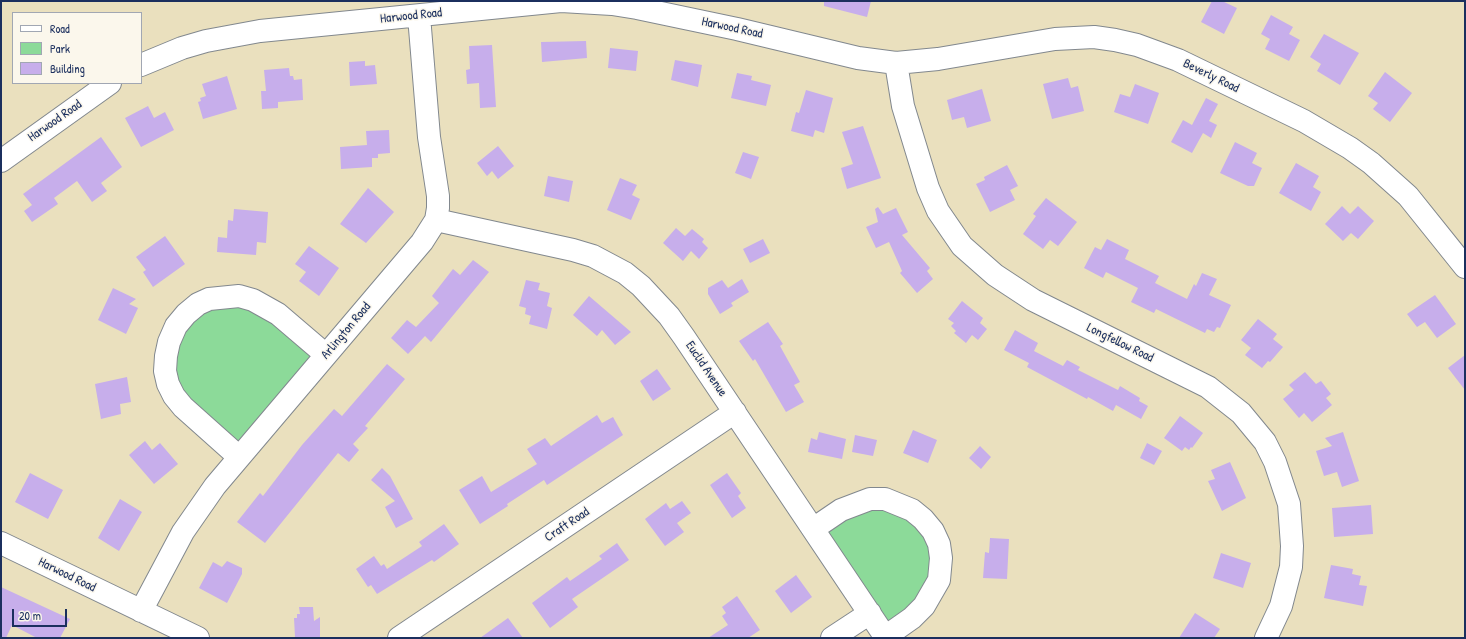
<!DOCTYPE html>
<style>
body{margin:0}
#map{position:relative;width:1466px;height:639px;overflow:hidden;background:#eae0be;font-family:"Patrick Hand",sans-serif}
canvas{display:block}
.frame{position:absolute;inset:0;border:2px solid #1b2f5e;pointer-events:none}
.legend{position:absolute;left:12px;top:12px;width:130px;height:72px;box-sizing:border-box;background:#fbf7ec;border:1px solid #a1a7b3;margin:0;padding:5px 7px;list-style:none;font-size:12px;color:#1b2f5e}
.legend li{display:flex;align-items:center;gap:8px;height:20px}
.legend b{width:20px;border:1px solid #a1a7b3}
.scale{position:absolute;left:12px;top:609px;width:55px;height:18px;box-sizing:border-box;border:2px solid #1b2f5e;border-top:0;padding-left:5px;font-size:12px;line-height:14px;white-space:nowrap;color:#1b2f5e;-webkit-text-stroke:3px #fbf7ec;paint-order:stroke}
</style>
<div id="map">
<canvas width="1466" height="639"></canvas>
<div class="frame"></div>
<ul class="legend">
<li><b style="height:5px;background:#fff"></b>Road</li>
<li><b style="height:11px;background:#8cda99"></b>Park</li>
<li><b style="height:11px;background:#c7aeeb"></b>Building</li>
</ul>
<div class="scale">20 m</div>
</div>
<script>
const c = document.querySelector('canvas').getContext('2d');
c.lineJoin = 'round';
function paint(path, color) { c.fillStyle = color; c.fill(path, 'evenodd'); }
const shape = rows => new Path2D(rows.map(r => 'M' + r).join(''));
function stroke(path, color, width, dash) { c.strokeStyle = color; c.lineWidth = width; c.lineCap = dash ? 'butt' : 'round'; c.setLineDash(dash || []); c.stroke(path); }
function label(font, color, halo, rows, align = 'center') {
  c.font = font + ' "Patrick Hand",sans-serif'; c.lineWidth = 3; c.setLineDash([]); c.textBaseline = 'middle'; c.strokeStyle = halo; c.fillStyle = color; for (const [text, x, y, turn = 0] of rows) {
    c.save(); c.translate(x, y); c.rotate((+turn || 0) * Math.PI / 180); c.textAlign = isNaN(turn) ? turn : align; if (halo) c.strokeText(text, 0, 0); c.fillText(text, 0, 0); c.restore();
  }
}
const green = shape([
 [239,296,326,355,239,457,195,418,166,356,209,299],
 [856,503,912,510,942,569,885,637,813,529]
]);
const building = shape([
 [824,1,871,1,867,17,824,6],
 [1212,1,1222,1,1237,8,1224,34,1201,22],
 [1271,15,1293,27,1289,34,1300,40,1289,61,1265,49,1270,39,1261,34],
 [1324,34,1359,53,1340,85,1317,71,1321,64,1310,57],
 [586,41,587,58,542,62,541,42],
 [492,45,496,107,480,108,479,83,467,84,466,70,470,69,469,46],
 [610,48,638,51,636,71,608,68],
 [675,60,702,65,698,87,671,80],
 [365,61,365,66,375,65,377,84,350,86,349,62],
 [289,68,290,76,293,76,294,80,302,79,303,100,278,102,278,108,262,109,261,91,266,91,264,70],
 [1385,72,1412,93,1390,122,1373,109,1378,103,1368,96],
 [737,73,752,76,751,80,771,85,766,106,731,98],
 [227,76,237,109,203,119,198,102,201,101,200,98,206,96,202,84],
 [1068,78,1071,88,1078,86,1084,111,1052,119,1043,84],
 [1135,84,1159,93,1148,124,1114,112,1120,94,1130,97],
 [982,89,991,121,967,128,964,117,952,120,947,100],
 [806,90,833,98,824,133,815,130,813,137,791,131,796,112,799,113],
 [1206,98,1218,104,1209,121,1217,125,1211,138,1203,133,1192,153,1171,142,1183,120,1192,125],
 [148,106,154,118,165,112,174,130,141,147,125,118],
 [863,126,881,178,847,189,841,168,853,164,842,132],
 [389,130,390,153,378,154,378,158,372,158,372,167,341,169,340,147,367,145,366,131],
 [101,137,122,167,101,183,107,191,92,202,77,181,54,198,58,204,32,222,24,211,32,205,23,194],
 [1235,142,1257,153,1252,163,1262,168,1254,186,1248,186,1220,173],
 [498,146,514,166,498,179,492,171,487,176,477,163],
 [743,152,759,157,751,179,735,173],
 [1296,163,1319,176,1313,187,1321,192,1311,211,1279,193],
 [1007,165,1018,186,1010,190,1015,200,990,212,976,184,985,180,984,177],
 [548,176,573,181,569,202,544,196],
 [620,178,637,185,632,195,640,199,631,220,607,210],
 [368,188,394,212,366,243,340,224],
 [1046,198,1077,222,1058,246,1050,240,1043,249,1023,234,1036,216,1033,214],
 [1342,206,1350,214,1358,206,1374,221,1358,239,1351,233,1343,241,1325,224],
 [878,207,883,214,896,208,908,232,902,235,930,268,927,271,933,279,917,293,900,273,902,271,889,242,876,248,866,227,878,222,875,209],
 [234,209,268,212,266,243,257,242,256,255,217,252,218,237,227,238,228,220,233,221],
 [676,228,685,236,692,229,704,239,702,242,708,248,699,259,691,251,683,261,663,243],
 [165,236,185,264,153,287,143,272,146,270,136,257],
 [763,239,770,253,750,263,743,249],
 [1107,239,1129,250,1125,259,1159,276,1155,283,1187,299,1194,284,1196,286,1202,273,1217,279,1209,295,1231,305,1220,328,1217,327,1214,332,1207,329,1205,333,1156,309,1154,313,1131,302,1138,288,1106,272,1103,278,1084,268,1095,247,1101,250],
 [309,246,339,268,319,296,299,281,306,272,295,264],
 [473,260,489,272,431,342,425,336,408,354,391,338,407,320,416,327,439,303,432,296,453,269,460,275],
 [742,279,749,292,731,303,733,306,720,314,708,294,708,288,722,280,728,288],
 [526,280,540,283,538,290,550,293,547,306,552,308,547,329,529,324,531,316,525,314,526,308,519,306],
 [113,288,136,299,129,304,138,308,126,334,98,320],
 [1435,295,1456,324,1437,338,1425,322,1417,327,1407,314],
 [589,296,631,332,615,345,602,330,597,336,573,315],
 [962,301,983,318,980,323,987,329,978,340,972,335,966,343,954,333,956,331,951,326,954,323,948,319],
 [1258,319,1277,334,1273,339,1283,347,1270,362,1268,361,1262,368,1245,355,1251,348,1241,340],
 [768,322,783,344,780,346,800,382,794,385,804,402,786,412,755,359,753,361,739,341],
 [1015,330,1038,343,1034,351,1063,366,1067,360,1080,367,1078,370,1118,390,1120,386,1140,398,1139,401,1148,406,1141,419,1116,405,1113,411,1088,397,1087,399,1027,367,1029,363,1004,350],
 [1465,355,1465,390,1448,368],
 [387,364,405,379,365,426,368,428,353,444,359,450,349,462,338,453,265,543,237,522,260,493,263,496,302,445,334,409,342,416],
 [657,369,671,389,653,401,640,381],
 [1305,372,1316,384,1321,381,1331,394,1326,398,1332,405,1312,422,1304,413,1299,418,1283,399,1294,390,1289,385],
 [127,377,131,402,120,404,121,414,101,419,95,384],
 [597,415,602,423,613,417,623,435,547,485,544,480,507,504,508,506,480,524,459,490,482,476,491,492,537,464,527,449,545,438,551,446],
 [1180,416,1203,433,1192,448,1191,447,1189,450,1185,447,1182,451,1164,438],
 [913,430,937,440,928,463,903,453],
 [819,432,846,439,842,459,808,452,811,438,817,440],
 [1343,432,1359,481,1342,487,1337,472,1324,476,1316,451,1332,446,1325,438],
 [855,435,877,440,873,456,852,452],
 [145,441,152,450,160,443,178,464,154,484,129,455],
 [1147,443,1162,451,1154,465,1140,458],
 [980,446,991,457,981,469,969,458],
 [1230,462,1246,498,1222,511,1208,481,1215,479,1211,470],
 [382,468,390,476,413,519,396,528,385,507,395,501,371,480],
 [30,473,63,490,48,519,15,502],
 [727,473,741,493,738,496,746,508,732,518,710,485],
 [120,499,142,512,119,551,98,538],
 [682,501,691,513,677,523,684,532,665,546,645,519,666,503,670,509],
 [1371,505,1373,534,1334,537,1332,508],
 [444,524,459,544,434,562,432,560,377,594,371,585,368,587,356,569,374,556,381,566,384,564,387,569,422,546,419,542],
 [990,538,1009,539,1007,579,983,578,985,552,989,553],
 [617,543,629,560,572,599,578,607,550,628,532,603,567,577,570,581,602,559,599,556],
 [1221,553,1251,563,1243,588,1213,578],
 [227,561,242,568,242,574,227,603,199,588,213,562,222,567],
 [1331,565,1353,569,1352,574,1361,576,1359,585,1367,586,1363,606,1324,598],
 [796,575,812,597,791,613,775,591],
 [1,587,70,619,60,638,37,638,12,625,6,638,1,638],
 [737,596,760,630,748,638,708,638,728,625,722,616,726,613,722,607],
 [299,607,313,607,314,621,320,617,320,638,295,637,294,618,297,618,297,614,300,614],
 [1195,613,1220,629,1214,638,1179,638],
 [508,618,523,638,480,638]
]);
const street = shape([
 [896,63,903,106,928,188,938,211,962,246,995,275,1033,300,1208,387,1241,413,1265,442,1275,462,1289,504,1292,546,1291,567,1281,606,1266,638],
 [141,65,182,48,206,41,260,31,561,1,612,4,637,8,737,29,858,58,896,63,938,59,1055,39,1094,37,1115,40,1137,45,1178,60,1304,121,1350,148,1371,163,1408,196,1465,267],
 [1,161,110,83],
 [436,220,573,250,593,256,625,273,641,286,669,316,684,337,886,638],
 [239,457,183,407,174,396,168,384,165,371,166,356,169,342,176,326,186,314,198,304,209,299,239,296,253,300,278,314,326,355],
 [813,529,841,510,870,499,885,499,912,510,923,519,933,531,939,544,941,558,939,580,924,606,912,618,885,637],
 [1,543,198,638],
 [141,611,183,532,215,486,422,242,436,220,438,208,438,196,429,137,419,16],
 [399,638,735,412],
 [832,638,870,613]
]);
const streetNames = [
 ["Harwood Road",411,16,-6],
 ["Harwood Road",732,28,12],
 ["Beverly Road",1211,76,26],
 ["Harwood Road",55,121,-35],
 ["Arlington Road",346,331,-50],
 ["Longfellow Road",1120,343,26],
 ["Euclid Avenue",706,369,56],
 ["Craft Road",567,525,-34],
 ["Harwood Road",67,575,26]
];
paint(green, '#8cda99');
paint(building, '#c7aeeb');
stroke(street, '#82888e', 24);
stroke(street, '#fff', 22);
label('13px', '#1b2f5e', '#fbf7ec', streetNames);
</script>
